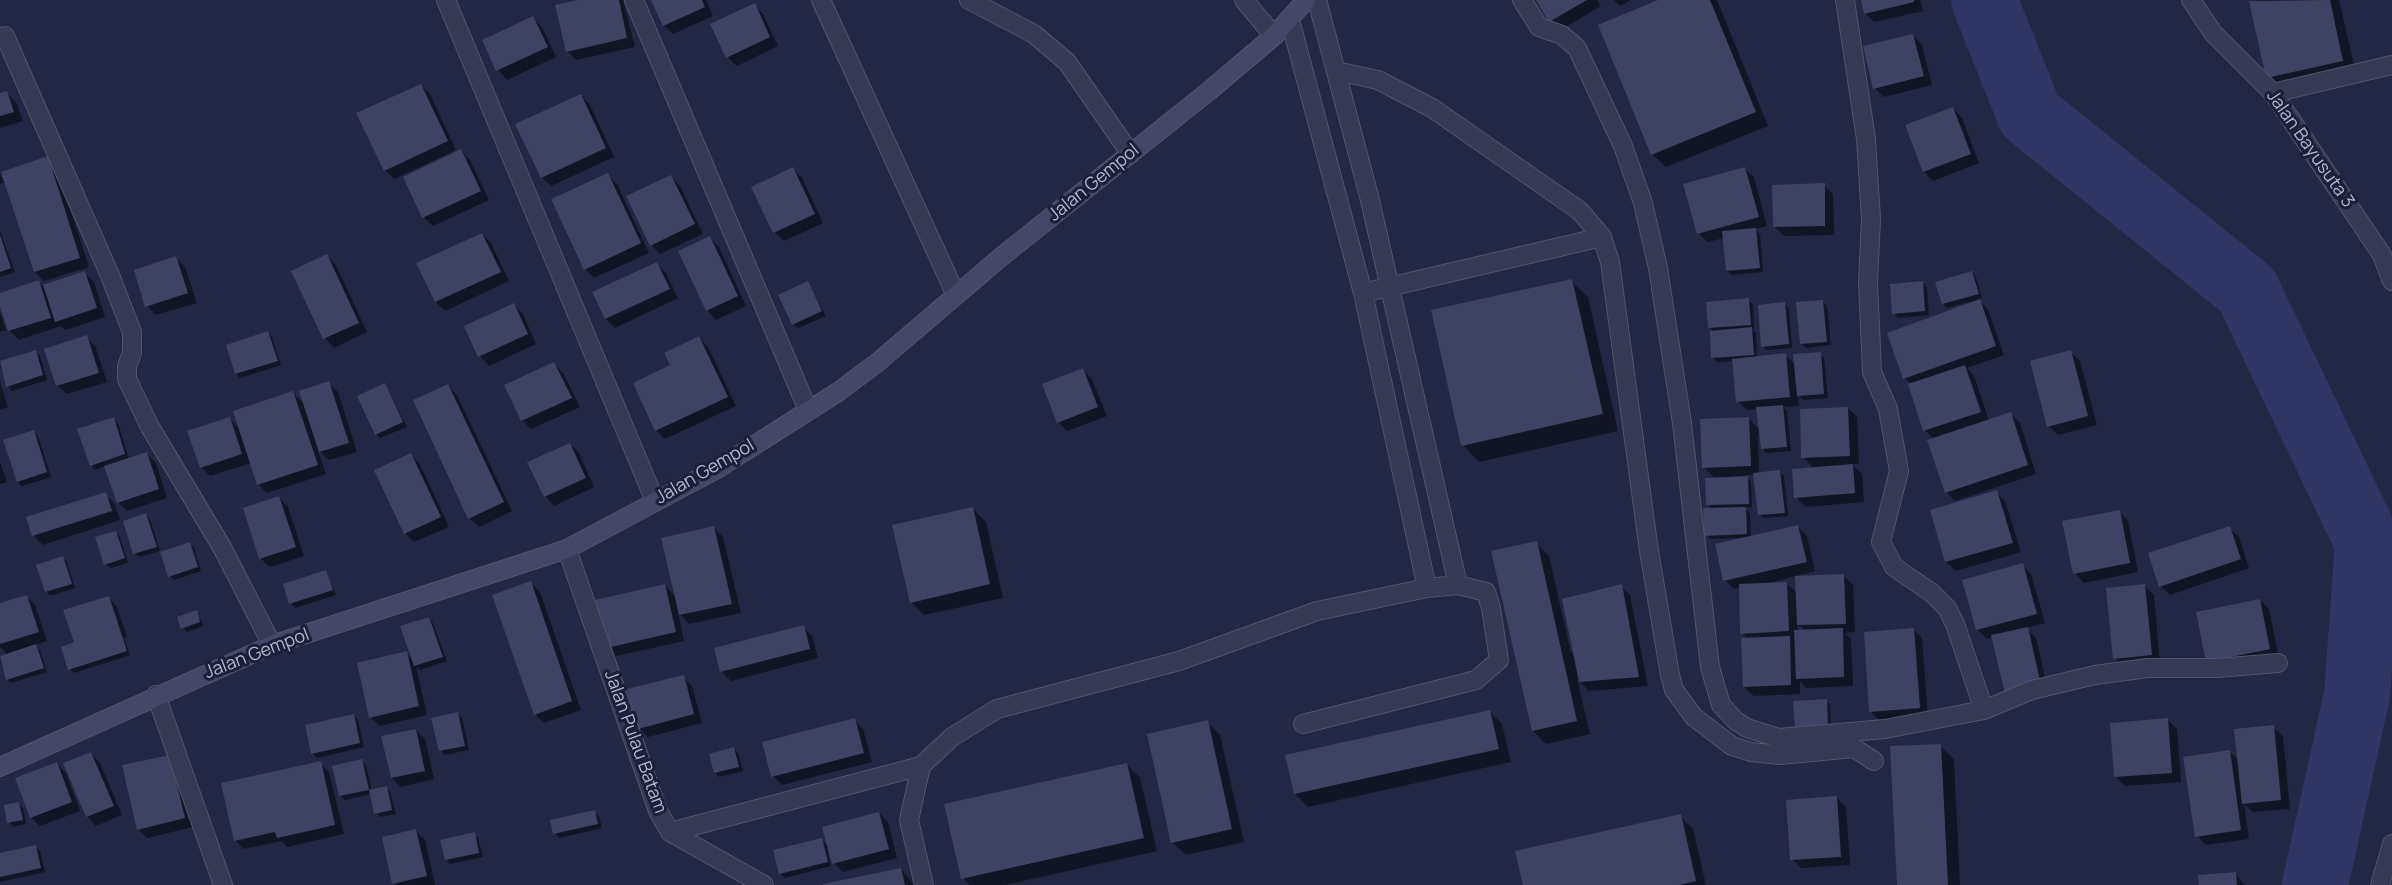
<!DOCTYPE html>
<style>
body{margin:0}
canvas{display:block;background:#222743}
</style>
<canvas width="2392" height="885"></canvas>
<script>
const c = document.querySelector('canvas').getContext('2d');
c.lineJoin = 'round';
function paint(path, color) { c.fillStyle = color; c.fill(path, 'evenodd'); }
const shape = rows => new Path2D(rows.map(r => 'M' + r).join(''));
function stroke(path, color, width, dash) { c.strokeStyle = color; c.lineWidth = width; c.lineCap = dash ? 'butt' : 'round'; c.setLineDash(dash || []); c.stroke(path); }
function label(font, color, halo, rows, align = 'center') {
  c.font = font + ' Manrope,sans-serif'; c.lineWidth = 6; c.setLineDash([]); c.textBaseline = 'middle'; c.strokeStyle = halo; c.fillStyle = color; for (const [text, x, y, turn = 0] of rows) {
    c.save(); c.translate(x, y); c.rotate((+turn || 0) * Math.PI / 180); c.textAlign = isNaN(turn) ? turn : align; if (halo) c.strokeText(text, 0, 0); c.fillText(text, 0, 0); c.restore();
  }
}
const shadow = shape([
 [585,0,623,0,635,47,576,60,567,51],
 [653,0,706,0,713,16,673,34,664,25],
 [1538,0,1597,0,1601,6,1559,31,1550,22],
 [1614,0,1631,0,1620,6],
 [1662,0,1717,0,1768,126,1666,167,1652,154],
 [1862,0,1920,0,1923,11,1874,22,1865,13],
 [2260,0,2339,0,2356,74,2280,91,2267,77,2250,2],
 [754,5,763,14,778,46,737,66,727,57],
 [533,18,542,27,556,57,507,80,498,70,484,41],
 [1913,35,1922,45,1932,85,1884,97,1875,88],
 [421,85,430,94,456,150,394,179,385,170],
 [7,93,16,102,23,121,0,128,0,95],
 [581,95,590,105,614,157,551,186,542,177],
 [1953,108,1962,118,1979,163,1933,181,1924,172,1907,126],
 [461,151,470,160,489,200,433,226,423,217],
 [47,158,57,167,89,267,44,281,35,272,6,182,0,184,0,173,3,181],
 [1744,168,1754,177,1767,226,1755,229,1760,234,1763,272,1732,275,1727,271,1724,238,1708,242,1698,233],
 [793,169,802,178,823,223,784,241,775,232,753,187],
 [607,175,617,184,649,253,594,278,585,269],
 [671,177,680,186,703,234,660,254,651,245],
 [1824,185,1833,194,1834,235,1784,236,1775,227],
 [0,231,15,272,0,277],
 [482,234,491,243,509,281,445,311,436,302,418,263],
 [710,238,719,247,746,306,716,320,707,310],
 [327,256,336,265,367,332,334,348,325,338,293,272],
 [176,258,185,267,197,303,156,315,147,306],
 [657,264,666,273,678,298,615,328,606,319,594,293],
 [85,273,94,282,105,317,65,330,61,326,19,340,10,331,0,294,38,282,43,286],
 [1972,273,1976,277,1982,298,1978,299,1988,310,2004,355,1967,368,1974,376,1989,421,2011,414,2020,423,2036,474,1955,501,1946,492,1934,439,1925,430,1911,384,1905,378,1973,303,1972,301,1947,308,1943,304],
 [1571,281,1588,297,1618,431,1479,462,1463,445],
 [1922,282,1927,287,1929,315,1898,318,1894,313],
 [808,283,826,316,798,328,793,324],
 [1748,300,1753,304,1754,329,1752,329,1756,333,1757,358,1785,355,1796,365,1820,354,1824,358,1828,398,1803,400,1798,395,1799,406,1783,407,1787,411,1791,451,1766,453,1762,448,1760,433,1758,434,1759,474,1780,472,1784,476,1788,516,1763,518,1759,514,1755,475,1745,475,1751,482,1752,507,1744,508,1750,513,1751,538,1798,527,1807,536,1815,571,1762,585,1787,584,1798,594,1844,576,1853,585,1855,632,1845,633,1851,639,1853,686,1806,688,1800,681,1800,694,1754,696,1744,687,1748,639,1742,633,1740,588,1734,589,1725,580,1743,538,1710,539,1706,535,1713,509,1708,504,1715,479,1704,467,1749,419,1760,430,1758,409,1747,410,1738,401,1733,361,1717,362,1713,357,1714,332,1710,328],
 [1797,623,1805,631,1798,631],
 [1822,301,1827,306,1831,345,1806,348,1802,344],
 [1784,304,1789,308,1792,348,1767,350,1763,346],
 [514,305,523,314,536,344,489,366,480,356,466,327],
 [0,312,6,330,0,332],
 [268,333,272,337,281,365,240,378,236,374],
 [86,337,95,346,107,382,67,394,57,385],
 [699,338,708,347,736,406,665,439,656,430,672,366],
 [35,352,40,356,47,380,12,391,8,386,0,363],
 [2071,352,2080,361,2097,425,2058,435,2049,426],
 [554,364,563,373,580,407,531,429,522,420],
 [1083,370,1092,379,1107,416,1067,431,1058,422],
 [0,382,8,407,0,410],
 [328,383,338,392,357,452,329,460,317,448,326,474,267,493,258,484,251,463,210,476,201,467,230,419,241,430,293,393,305,405],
 [385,385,407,427,380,438,376,434],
 [448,386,457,395,512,511,479,527,470,518],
 [1848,408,1857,417,1859,464,1852,464,1862,474,1864,502,1805,507,1796,497,1814,469,1803,457],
 [113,419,118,423,129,459,147,454,156,463,167,498,127,511,118,502,106,466,95,470,91,465],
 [33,431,38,436,51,477,22,486,18,482],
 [570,444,579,453,594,487,554,506,545,496],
 [411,455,420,464,449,527,414,542,405,533],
 [0,462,7,482,0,484],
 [1996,492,2005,501,2021,552,1956,571,1946,562,1932,511],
 [105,494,114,503,120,520,43,545,34,536,28,518],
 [279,497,288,507,304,556,270,567,260,558],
 [972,508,986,522,1003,598,924,615,911,602],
 [2119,511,2128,521,2138,572,2084,583,2075,573],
 [146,515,150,519,160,551,139,557,134,553],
 [714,528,723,537,741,613,689,624,678,612,684,641,612,657,603,648,664,585,676,597],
 [2229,528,2239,537,2249,568,2170,595,2161,586],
 [115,532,120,537,128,563,110,568,105,564],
 [1536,543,1549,556,1571,653,1621,586,1630,595,1648,686,1589,691,1577,679,1590,734,1546,744,1533,731],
 [190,544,194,548,201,571,174,580,170,576],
 [63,558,67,562,75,588,50,596,46,591],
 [2022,565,2031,574,2045,623,2026,628,2036,638,2049,694,1993,637,1987,639,1977,629],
 [326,572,336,595,295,608,291,603,285,585],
 [531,583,540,592,581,710,544,723,535,714],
 [2145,586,2154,595,2160,664,2124,667,2115,658],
 [26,596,35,605,47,641,34,645,40,650,47,672,11,683,7,679,0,658,8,655,0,647,0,605],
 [108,597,117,607,127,637,124,638,130,655,74,673,70,669,77,643],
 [2260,600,2269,609,2279,658,2208,662],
 [196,612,204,626,187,632,182,628],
 [428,618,433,623,447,661,420,670,416,666,427,715,380,726,370,717,406,653,414,661],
 [803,627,812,636,818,658,731,681,721,671],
 [1913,629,1922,638,1928,717,1879,720,1870,711],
 [683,677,692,686,702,723,648,737,639,728],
 [1826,701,1830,705,1831,730,1801,732],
 [1489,711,1502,724,1511,762,1308,807,1295,794],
 [458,714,462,718,469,750,445,755,441,751],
 [354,715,358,720,364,747,317,758,313,754,306,726],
 [854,720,863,729,872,762,782,785,773,776],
 [2168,720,2177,729,2181,782,2125,786,2116,777],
 [1207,722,1220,735,1244,842,1186,855,1172,842],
 [2273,727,2283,736,2290,809,2253,812,2244,804,2249,839,2206,845,2197,836,2229,751,2239,761],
 [416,730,425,739,434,779,401,787,392,778],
 [1940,746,1954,759,1960,885,1898,885],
 [734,749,738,753,743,771,719,777,715,773],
 [91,754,100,763,122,815,96,826,87,816],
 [170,756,193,827,147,838,138,829],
 [361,761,366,765,372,791,386,787,390,792,396,814,380,817,376,813,371,794,345,800,340,795],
 [320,763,329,772,344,834,287,847,282,841,244,849,235,840],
 [57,764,66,773,80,811,40,826,31,817],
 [1127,765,1140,778,1157,851,1005,885,970,885,963,878],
 [1837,798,1846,807,1850,865,1801,868,1792,859],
 [19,803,23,808,26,824,13,827,9,822],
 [594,812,599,816,602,828,559,838,555,833],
 [879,813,888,822,897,858,843,872,834,863],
 [1680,816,1693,829,1706,885,1525,885],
 [416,831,425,840,435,885,395,885],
 [474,834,478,838,483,857,450,864,446,860],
 [821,840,829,847,827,848,831,866,785,878,780,873],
 [35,846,40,851,45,872,0,882,0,854],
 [901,869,914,885,825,885],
 [2235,873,2245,885,2200,885]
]);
const river = shape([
 [1984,0,2030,115,2247,290,2368,543,2357,695,2315,885]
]);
const building = shape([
 [578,0,619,0,627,38,566,52,555,5],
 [651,0,702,0,705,7,663,26],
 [1536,0,1587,0,1549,22],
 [1658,0,1710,0,1756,112,1651,155,1598,25],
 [1861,0,1914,0,1914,2,1864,14],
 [2330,0,2343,61,2266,78,2249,1],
 [755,3,770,37,726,58,710,24],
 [533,16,548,47,496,71,482,40],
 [1913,34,1924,76,1873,89,1863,46],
 [421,84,448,141,384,171,356,113],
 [7,91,14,112,0,116,0,93],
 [581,94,606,148,541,178,515,124],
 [1953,107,1971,154,1923,172,1905,125],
 [461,149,481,191,422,218,403,177],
 [48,156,80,258,34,272,1,172],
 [793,167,815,214,773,233,751,187],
 [1745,167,1759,217,1697,234,1683,184],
 [608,173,641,243,584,270,551,199],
 [671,175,695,224,650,246,626,196],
 [1825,183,1825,226,1773,227,1772,185],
 [1756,228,1760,268,1726,271,1722,231],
 [482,233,501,272,435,302,416,263],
 [0,235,11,268,0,272],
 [710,236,738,296,706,311,678,251],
 [327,254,359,323,323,339,291,271],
 [176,256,188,293,145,307,134,270],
 [657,262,670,289,605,319,592,292],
 [85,271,97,308,55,322,43,285],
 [1972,271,1979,294,1942,304,1935,282],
 [1572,279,1603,414,1461,446,1431,310],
 [39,280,51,318,8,331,0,307,0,293],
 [808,281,822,311,792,325,778,295],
 [1923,281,1925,311,1892,314,1890,284],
 [1749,298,1751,325,1708,328,1706,302],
 [1980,299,1996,346,1903,379,1887,333],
 [1823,300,1827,342,1800,344,1796,302],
 [1785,302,1789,344,1761,347,1758,305],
 [514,303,528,334,478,357,464,326],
 [1752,327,1754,355,1711,358,1710,331],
 [268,331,278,361,235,374,226,345],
 [87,335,99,373,56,386,44,349],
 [699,336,728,397,655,431,633,383,670,365,664,353],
 [36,350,43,375,6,387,0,361],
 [2071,350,2088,416,2047,427,2030,361],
 [1821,352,1824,394,1797,396,1793,354],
 [1786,353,1790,397,1736,402,1732,359],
 [554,362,572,398,521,421,504,385],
 [1965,365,1981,412,1923,431,1908,384],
 [1083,368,1098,407,1057,423,1042,384],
 [329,381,349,443,319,452,299,391],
 [385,383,403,422,375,435,357,396],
 [448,384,504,502,468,519,413,400],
 [293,391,318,465,257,485,233,411],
 [1783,405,1787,447,1761,449,1756,407],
 [1848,407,1850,456,1801,458,1800,409],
 [2011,412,2028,465,1945,493,1927,440],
 [114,417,125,454,90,466,77,429],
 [230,417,242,454,200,468,187,431],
 [1749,417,1751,466,1702,468,1700,419],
 [34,430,47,472,17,482,3,440],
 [570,443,586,478,544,497,527,462],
 [147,452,159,489,117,503,104,466],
 [411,453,441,517,404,534,374,470],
 [1853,464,1855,493,1794,498,1792,469],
 [1780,470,1785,513,1758,515,1753,473],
 [1748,476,1749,504,1706,505,1705,478],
 [1997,490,2013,543,1945,562,1930,510],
 [106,492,112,511,32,536,26,517],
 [279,496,296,547,259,559,243,508],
 [973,507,990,584,910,603,892,525],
 [1746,507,1747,534,1704,536,1703,508],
 [2120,510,2130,563,2073,574,2062,521],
 [146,513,157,547,133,554,123,521],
 [1798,525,1807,562,1723,581,1715,544],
 [714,526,732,604,679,615,661,538],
 [2230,526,2241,559,2159,587,2148,553],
 [116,531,125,558,104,565,95,537],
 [1537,541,1577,721,1532,731,1491,551],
 [190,542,198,567,168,577,160,552],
 [63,556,72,584,45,592,36,565],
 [2023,563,2037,614,1976,630,1962,580],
 [326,570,333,590,289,604,283,584],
 [1844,574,1846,624,1797,625,1795,576],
 [531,581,572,701,534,715,492,595],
 [1787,582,1789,631,1740,634,1739,584],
 [665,584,676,632,602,649,591,601],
 [1622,584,1639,677,1579,682,1562,599],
 [2145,584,2152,655,2113,659,2106,588],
 [27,595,39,632,0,644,0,603],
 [109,596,127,651,68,670,61,647,74,642,63,610],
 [2260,599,2270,649,2206,662,2196,612],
 [197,610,200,622,181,629,177,617],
 [429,617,443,657,414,666,400,626],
 [804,625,810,649,720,672,714,648],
 [2028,627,2041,685,2005,693,1991,635],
 [1843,628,1844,677,1796,679,1794,630],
 [1914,628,1920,708,1869,712,1864,632],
 [1790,636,1791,685,1743,687,1741,638],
 [36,644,44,668,6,680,0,656],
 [407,651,419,706,369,718,357,663],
 [684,675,694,714,638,729,627,689],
 [1827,699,1828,727,1795,728,1793,701],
 [1490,710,1499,749,1294,794,1285,755],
 [458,712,465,746,439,751,431,718],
 [354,714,360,743,311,754,305,725],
 [855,718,864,753,771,777,762,742],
 [2168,718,2172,773,2114,777,2110,723],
 [1208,720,1232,829,1171,843,1147,734],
 [2274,725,2281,800,2242,804,2234,729],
 [416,729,425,771,391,778,381,736],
 [1941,744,1948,885,1897,885,1890,746],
 [734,747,739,767,714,773,709,754],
 [2230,750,2241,830,2195,837,2183,757],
 [91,752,114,806,86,817,63,763],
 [170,755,185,818,137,830,122,765],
 [362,759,369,790,387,786,392,810,374,814,369,790,339,796,332,766],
 [321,761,335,825,277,838,275,832,234,841,221,783],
 [57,762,72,802,30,818,15,778],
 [1127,763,1144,838,961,879,944,804],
 [1837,796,1841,857,1790,860,1786,800],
 [19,802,23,820,7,823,4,805],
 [595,810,598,824,553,834,550,820],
 [879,812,889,849,832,864,822,827],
 [1681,814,1696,881,1679,885,1523,885,1515,851],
 [416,829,427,876,392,884,382,837],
 [475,832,479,853,445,860,440,840],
 [822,838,828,862,779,874,773,850],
 [36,845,41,868,0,877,0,853],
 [901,868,905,885,823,885,823,884],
 [2236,872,2237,885,2199,885,2198,875]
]);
const lane = shape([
 [1244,0,1274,36]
]);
const street = shape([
 [446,0,655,501],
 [634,0,808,410],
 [821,0,956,295],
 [969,0,1034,34,1067,62,1130,153],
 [1317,0,1369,196,1458,585],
 [1522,0,1539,27,1562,35,1577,48,1623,146,1643,203,1658,268,1682,423,1710,667,1721,705,1736,721,1747,728,1779,738,1885,729,1984,710,2032,690,2095,675,2148,668,2217,668,2278,663],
 [1845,0,1866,139,1871,219,1868,283,1872,372,1888,409,1899,471,1881,542,1894,567,1932,593,1947,608,1955,624,1984,710],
 [2191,0,2213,33,2273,93,2382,255,2392,281],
 [1290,20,1363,293,1427,588],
 [5,36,109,273,132,332,132,353,127,366,127,379,150,427,223,549,272,645],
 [1336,71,1378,80,1432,108,1580,211,1602,237,1610,262,1649,551,1670,675,1674,690,1694,717,1732,746,1751,752,1780,755,1854,748,1874,761],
 [2273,93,2392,65],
 [1363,293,1602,237],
 [567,549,658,811,670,832,764,885],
 [156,695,223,885],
 [670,832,921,766],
 [924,885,909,820,921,766,952,737,997,709,1179,661,1317,611,1427,588,1458,585,1486,592,1491,608,1499,660,1476,680,1303,724],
 [2380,885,2392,844]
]);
const secondary = shape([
 [0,767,272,645,567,549,717,469,838,392,878,362,1001,257,1209,91,1274,36,1306,0]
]);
const streetNames = [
 ["Jalan Bayusuta 3",2310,149,55],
 ["Jalan Gempol",1094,183,-39],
 ["Jalan Gempol",705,472,-30],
 ["Jalan Gempol",257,654,-21],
 ["Jalan Pulau Batam",635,742,70]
];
paint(shadow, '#0007');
stroke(river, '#2f3565', 66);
paint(building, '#3e4363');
stroke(lane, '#52556c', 20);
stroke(street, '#52556c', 20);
stroke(secondary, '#52556c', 20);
stroke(lane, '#373a52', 18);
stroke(street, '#373a52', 18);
stroke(secondary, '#454766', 18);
label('18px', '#b4b6cc', '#1c1f37', streetNames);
</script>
